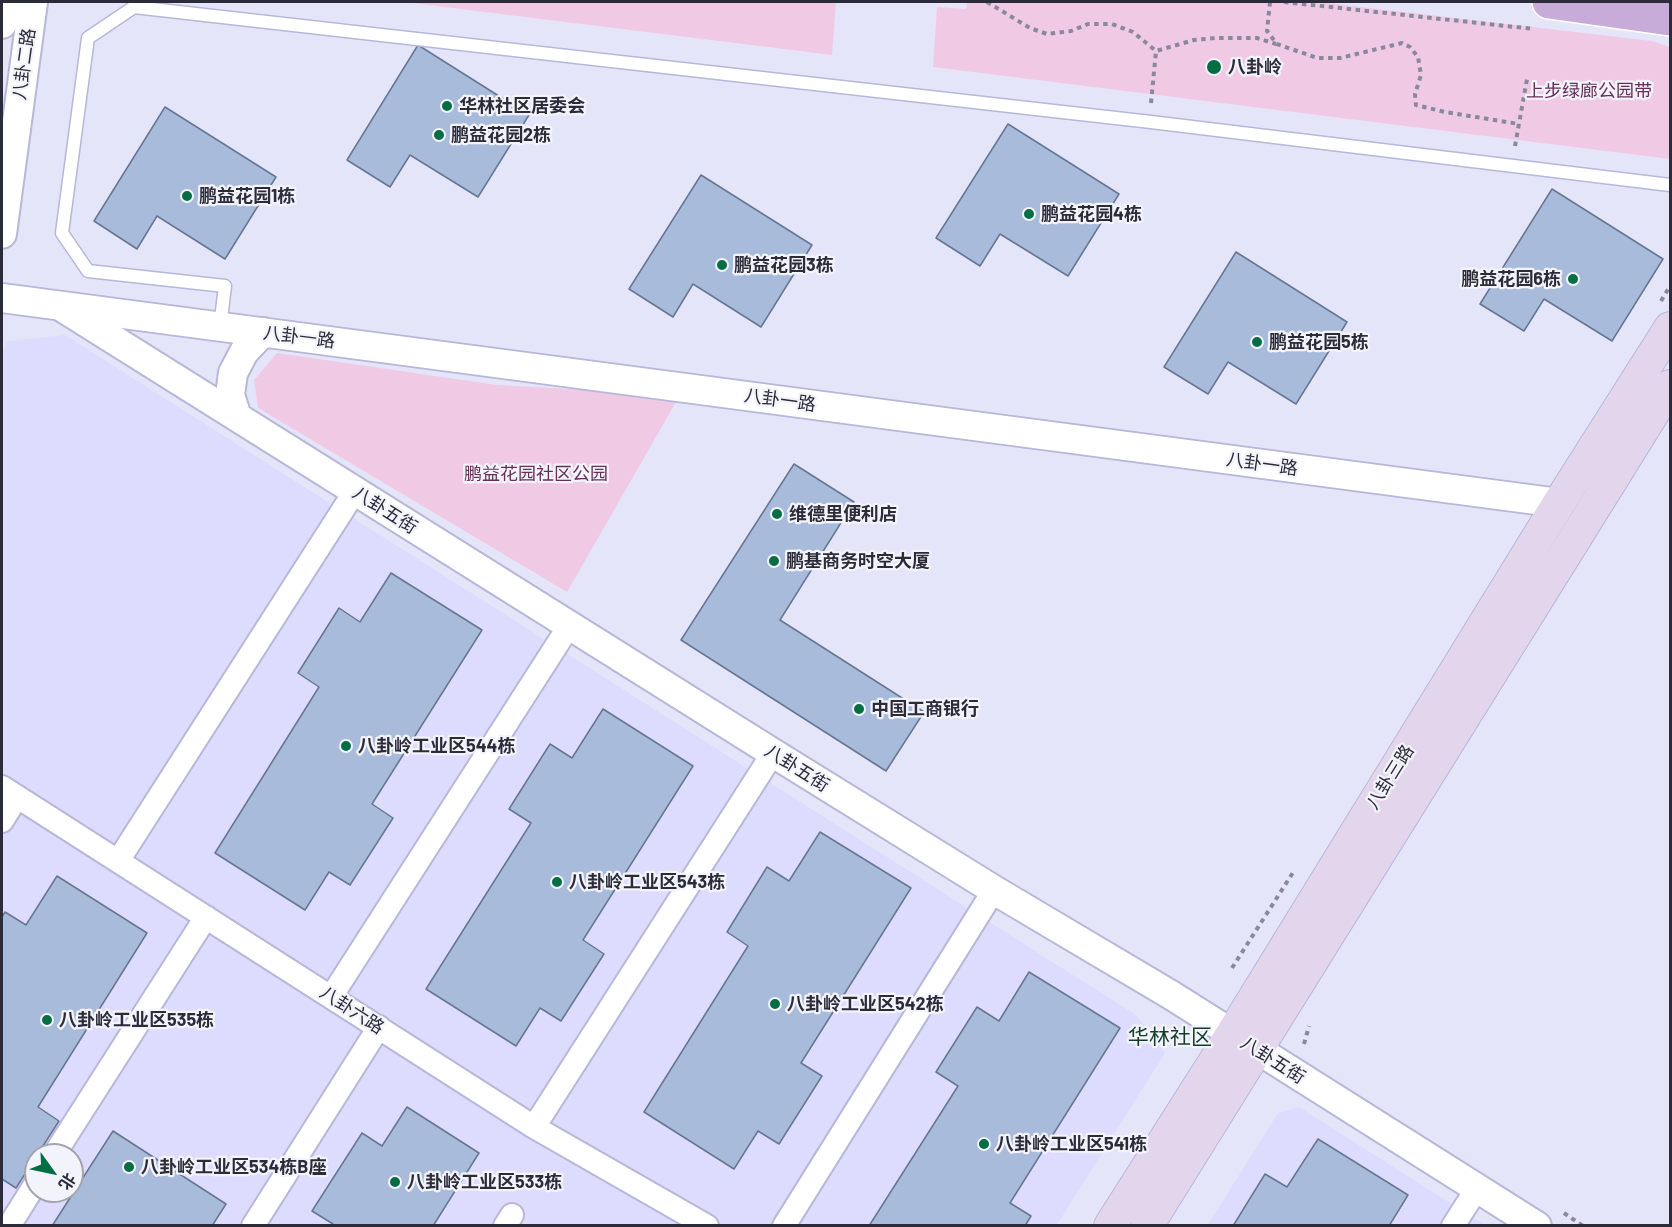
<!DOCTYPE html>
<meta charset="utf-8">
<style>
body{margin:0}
#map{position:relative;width:1672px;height:1227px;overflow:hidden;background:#e5e5fa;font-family:Barlow,"Noto Sans SC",sans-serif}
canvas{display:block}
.frame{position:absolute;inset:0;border:3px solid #2c2b39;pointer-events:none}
.north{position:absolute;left:24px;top:1143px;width:60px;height:60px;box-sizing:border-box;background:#f3f3fb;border:2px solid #a3a3ad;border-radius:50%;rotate:123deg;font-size:16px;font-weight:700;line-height:24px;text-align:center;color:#2c2b39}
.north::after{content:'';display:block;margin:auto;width:21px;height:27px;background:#036d44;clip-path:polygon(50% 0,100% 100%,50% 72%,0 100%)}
</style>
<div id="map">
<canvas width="1672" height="1227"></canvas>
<div class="frame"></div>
<div class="north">北</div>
</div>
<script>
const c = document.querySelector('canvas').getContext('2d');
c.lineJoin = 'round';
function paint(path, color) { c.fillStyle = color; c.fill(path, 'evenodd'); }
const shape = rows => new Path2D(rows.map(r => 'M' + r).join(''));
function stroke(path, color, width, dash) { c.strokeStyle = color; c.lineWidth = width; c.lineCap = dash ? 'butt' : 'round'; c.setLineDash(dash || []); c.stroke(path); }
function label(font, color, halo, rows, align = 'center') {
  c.font = font + ' Barlow,"Noto Sans SC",sans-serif'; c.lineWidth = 4.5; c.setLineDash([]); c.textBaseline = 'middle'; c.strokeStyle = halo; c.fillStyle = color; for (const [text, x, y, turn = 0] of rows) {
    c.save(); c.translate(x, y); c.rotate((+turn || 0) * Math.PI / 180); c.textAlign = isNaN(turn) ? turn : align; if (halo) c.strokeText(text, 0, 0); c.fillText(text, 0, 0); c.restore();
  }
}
const built = shape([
 [65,335,1136,1015,1165,1053,1057,1225,2,1225,2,352,8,341],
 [36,1155,72,1155,72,1191,36,1191],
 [1299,1107,1485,1225,1207,1226,1278,1113]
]);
const green = shape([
 [404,2,836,2,832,55],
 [967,2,1319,2,1652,41,1670,47,1670,159,933,67,937,7,966,9],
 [277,353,497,385,680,395,567,592,258,408,254,380]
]);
const building = shape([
 [418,45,529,115,478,197,410,155,390,187,347,160,418,45],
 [165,107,276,177,225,259,157,216,137,249,94,221,165,107],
 [1008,124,1119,194,1068,276,1000,234,980,266,936,238,1008,124],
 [701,175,812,245,761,327,693,284,673,317,629,289,701,175],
 [1552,189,1663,259,1612,341,1544,299,1524,331,1480,304,1552,189],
 [1236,252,1347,322,1296,404,1228,362,1208,394,1164,367,1236,252],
 [794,464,854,502,780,620,924,712,886,771,681,640,794,464],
 [391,573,482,630,372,804,393,818,350,885,329,872,305,910,215,853,319,687,298,673,339,608,360,622,391,573],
 [603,709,693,766,583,940,604,954,561,1021,540,1008,516,1046,426,989,531,823,509,809,550,744,572,758,603,709],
 [820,832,911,888,801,1063,822,1076,779,1144,758,1131,734,1169,644,1112,748,946,727,932,767,867,789,881,820,832],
 [57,876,147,933,38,1107,59,1121,16,1188,2,1179,2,917,5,912,26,925,57,876],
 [1029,972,1120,1028,1010,1203,1031,1216,1025,1226,869,1226,958,1086,936,1072,977,1007,999,1021,1029,972],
 [407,1107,479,1153,433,1226,332,1226,333,1224,312,1211,362,1133,382,1146,407,1107],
 [113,1131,226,1204,212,1226,52,1226,113,1131],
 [1318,1139,1408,1195,1389,1226,1233,1226,1265,1174,1287,1187,1318,1139]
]);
const path = shape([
 [987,2,1030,28,1047,34,1071,31,1088,24,1112,24,1133,32,1156,51],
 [1270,2,1267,31,1277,44,1317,58,1340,58,1402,43,1410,47,1418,57,1421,75,1415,94,1416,105,1445,112,1519,124],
 [1284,2,1534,29],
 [1151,103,1156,51,1194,40,1216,38,1257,38,1276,44],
 [1515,146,1527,79],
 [1661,301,1670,286],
 [1232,968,1294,871],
 [1304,1044,1309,1026],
 [1564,1213,1583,1226]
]);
const service = shape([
 [220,327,225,286,88,271,62,233,88,38,134,7,1151,122,1670,185]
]);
const minor = shape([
 [2,787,534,1127,707,1226],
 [2,821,17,797],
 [118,861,355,491],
 [331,997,569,626],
 [534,1127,773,753],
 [54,1155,206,917],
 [9,1226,36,1183],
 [253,1226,379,1027],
 [505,1226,512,1215],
 [784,1226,994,890],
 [1453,1226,1478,1187]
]);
const tertiary = shape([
 [2,24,5,2],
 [2,234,33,2],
 [2,298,1559,503],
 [60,306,773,753,994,890,1171,995,1537,1226],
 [237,417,230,395,233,373,244,352,263,332]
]);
const secondary = shape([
 [1110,1226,1232,1034,1559,503,1670,328],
 [1147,1226,1670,386]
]);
const primary = shape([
 [1549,2,1670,19]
]);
const markers = [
 [1214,67,8,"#036d44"],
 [447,106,6,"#036d44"],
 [439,135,6,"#036d44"],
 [187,196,6,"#036d44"],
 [1029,214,6,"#036d44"],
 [722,265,6,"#036d44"],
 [1573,279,6,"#036d44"],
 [1257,342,6,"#036d44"],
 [777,514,6,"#036d44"],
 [774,561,6,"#036d44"],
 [859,709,6,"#036d44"],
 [346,746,6,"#036d44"],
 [557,882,6,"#036d44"],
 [775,1004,6,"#036d44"],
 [47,1020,6,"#036d44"],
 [984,1144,6,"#036d44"],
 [129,1167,6,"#036d44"],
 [395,1182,6,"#036d44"]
];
const streetNames = [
 ["八卦二路",24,64,-82],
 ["八卦一路",299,337,7],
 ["八卦一路",780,400,8],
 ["八卦一路",1262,464,8],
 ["八卦五街",385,510,32],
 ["八卦五街",797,768,32],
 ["八卦三路",1390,777,-58],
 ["八卦六路",352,1010,33],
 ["八卦五街",1273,1060,32]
];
const poiNames = [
 ["八卦岭",1228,67],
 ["华林社区居委会",459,106],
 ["鹏益花园2栋",451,135],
 ["鹏益花园1栋",199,196],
 ["鹏益花园4栋",1041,214],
 ["鹏益花园3栋",734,265],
 ["鹏益花园6栋",1561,279,"right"],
 ["鹏益花园5栋",1269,342],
 ["维德里便利店",789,514],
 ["鹏基商务时空大厦",786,561],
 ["中国工商银行",871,709],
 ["八卦岭工业区544栋",358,746],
 ["八卦岭工业区543栋",569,882],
 ["八卦岭工业区542栋",787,1004],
 ["八卦岭工业区535栋",59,1020],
 ["八卦岭工业区541栋",996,1144],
 ["八卦岭工业区534栋B座",141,1167],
 ["八卦岭工业区533栋",407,1182]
];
const parkNames = [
 ["上步绿廊公园带",1589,91],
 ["鹏益花园社区公园",536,474]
];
const quarterNames = [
 ["华林社区",1170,1037]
];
paint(built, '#dddcff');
paint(green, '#f0cae5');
paint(building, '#a8bbda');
stroke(building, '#657693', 1.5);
stroke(service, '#b7b7d9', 15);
stroke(minor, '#b7b7d9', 26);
stroke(tertiary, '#b7b7d9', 32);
stroke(secondary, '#b7b7d9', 34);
stroke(primary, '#fff', 36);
stroke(path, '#89899b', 4, [4.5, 4.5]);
stroke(service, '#fff', 12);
stroke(minor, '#fff', 22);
stroke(tertiary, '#fff', 28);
stroke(secondary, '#e3d5ec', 32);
stroke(primary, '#c7abd8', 33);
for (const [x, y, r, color] of markers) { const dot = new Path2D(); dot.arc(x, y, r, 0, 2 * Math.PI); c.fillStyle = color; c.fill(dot); stroke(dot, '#f3f3fb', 2); }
label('18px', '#2c2b39', '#f3f3fb', streetNames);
label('bold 18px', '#2c2b39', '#f3f3fb', poiNames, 'left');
label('18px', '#653058', '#f3f3fb', parkNames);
label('21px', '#133d28', '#f3f3fb', quarterNames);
</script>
